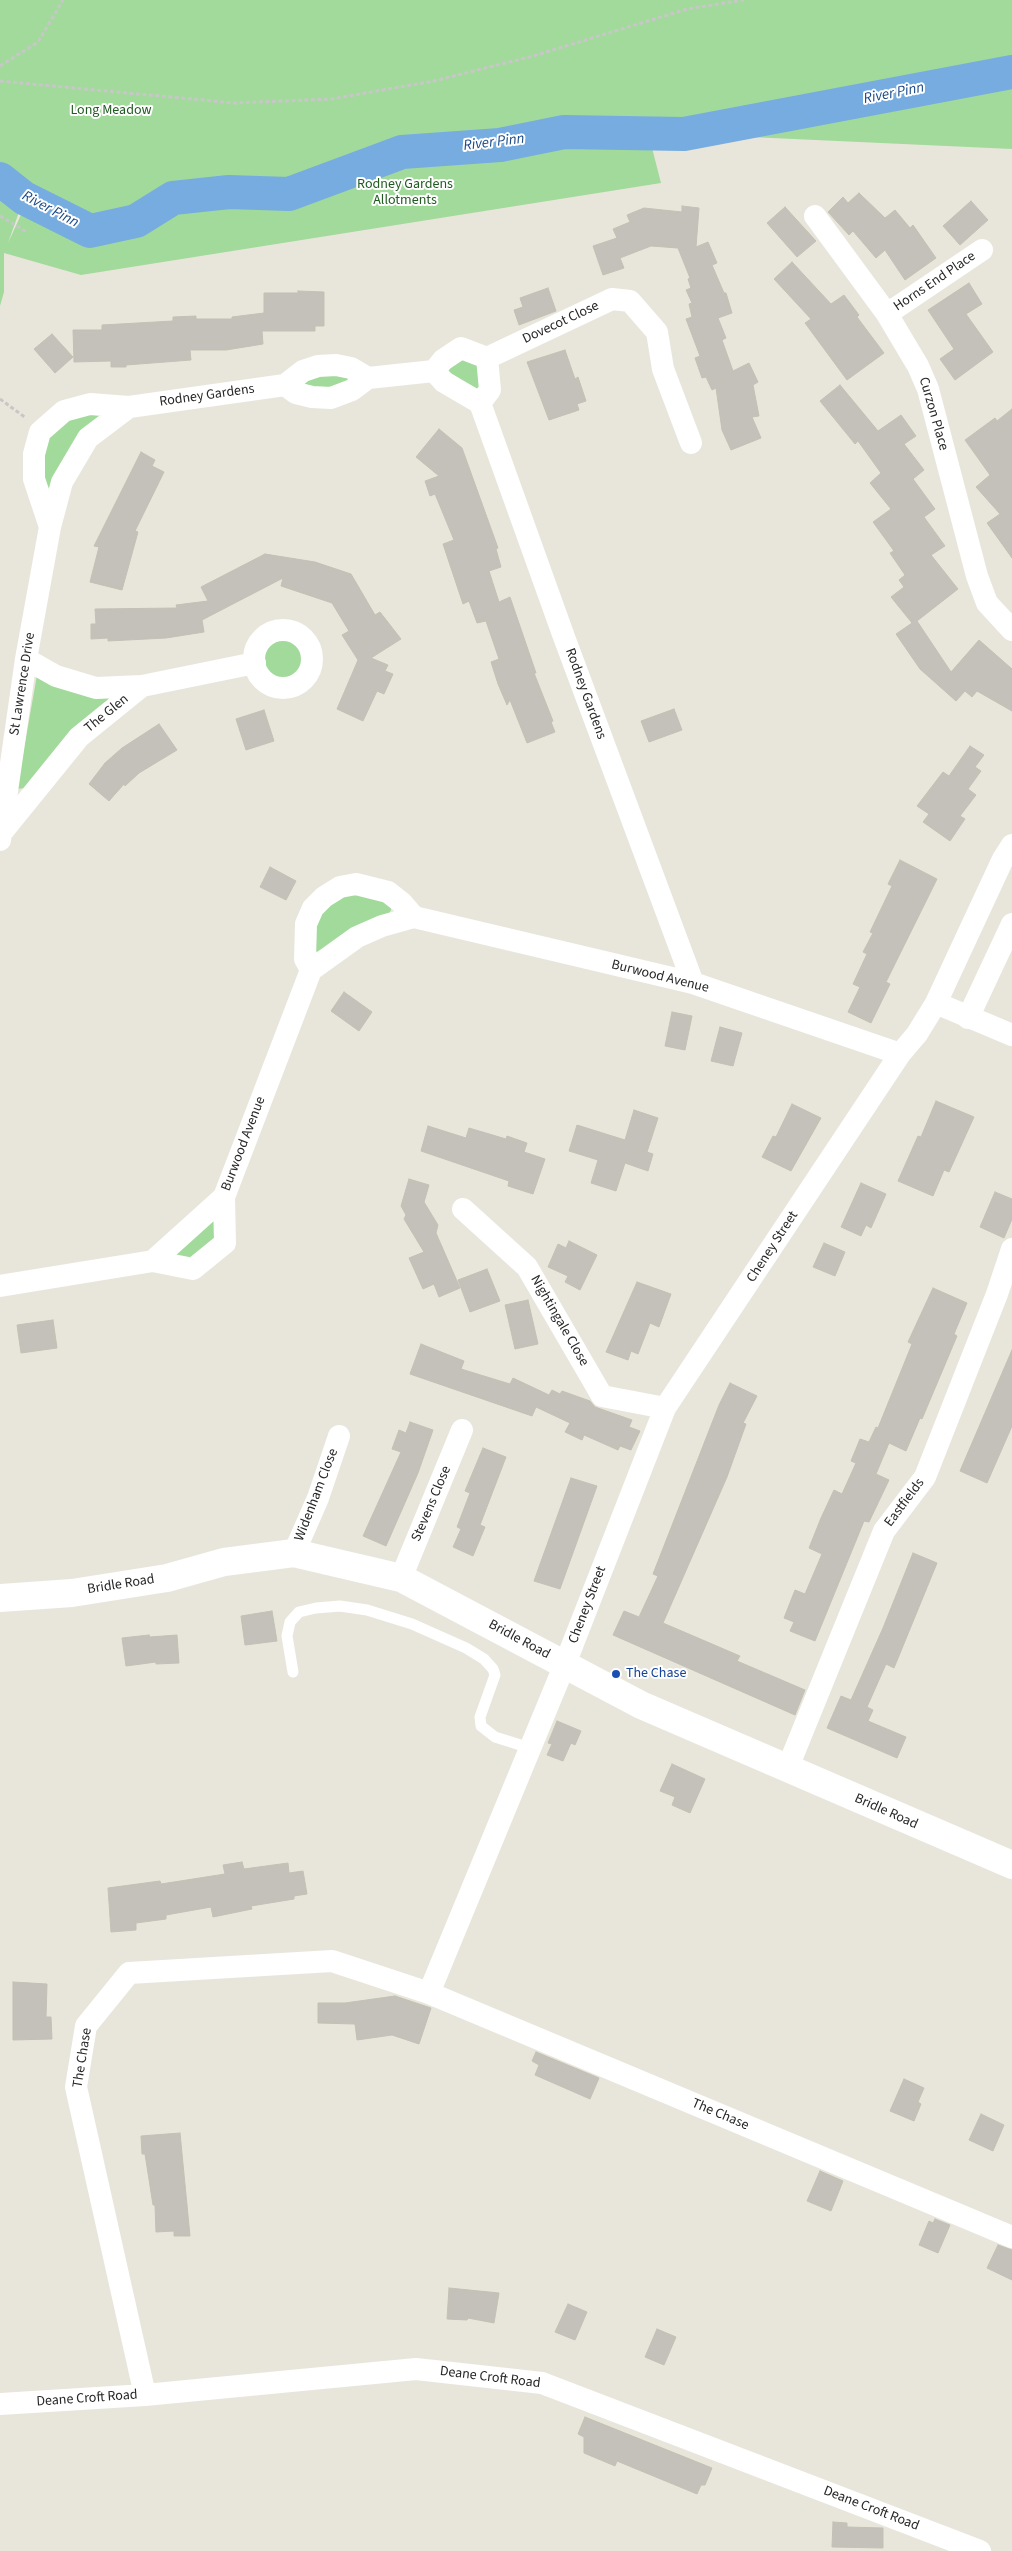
<!DOCTYPE html>
<style>
body{margin:0}
canvas{display:block;background:#e8e5da}
</style>
<canvas width="1012" height="2551"></canvas>
<script>
const c = document.querySelector('canvas').getContext('2d');
c.lineJoin = 'round';
function paint(path, color) { c.fillStyle = color; c.fill(path, 'evenodd'); }
const shape = rows => new Path2D(rows.map(r => 'M' + r).join(''));
function stroke(path, color, width, dash) { c.strokeStyle = color; c.lineWidth = width; c.lineCap = dash ? 'butt' : 'round'; c.setLineDash(dash || []); c.stroke(path); }
function label(font, color, halo, rows, align = 'center') {
  c.font = font + ' "Source Sans 3",sans-serif'; c.lineWidth = 4; c.setLineDash([]); c.textBaseline = 'middle'; c.strokeStyle = halo; c.fillStyle = color; for (const [text, x, y, turn = 0] of rows) {
    c.save(); c.translate(x, y); c.rotate((+turn || 0) * Math.PI / 180); c.textAlign = isNaN(turn) ? turn : align; if (halo) c.strokeText(text, 0, 0); c.fillText(text, 0, 0); c.restore();
  }
}
const green = shape([
 [0,0,1012,0,1012,149,663,133,517,150,651,144,661,183,81,275,4,253,4,292,0,306,0,179,24,198,8,243,25,206,99,240,166,212,90,231,0,175],
 [397,164,287,201,188,207,319,173],
 [455,359,474,360,488,380,475,390,448,371],
 [347,371,350,387,304,391,305,376],
 [111,411,48,495,40,462,44,437,71,416],
 '262 658a21 21 0 1 1 42 0a21 21 0 1 1-42 0Z',
 [37,675,119,695,25,788,17,789],
 [359,890,391,904,391,910,388,915,319,952,314,951,316,919,327,903],
 [217,1213,216,1239,191,1261,166,1256]
]);
const river = shape([
 [0,179,24,198,90,231,136,221,173,198,229,192,289,194,402,152,500,145,564,132,684,134,1012,72]
]);
const building = shape([
 [859,193,885,218,895,210,910,228,913,225,936,258,905,280,885,250,876,258,853,231,849,235,828,212,843,197,848,203,859,193],
 [971,201,988,220,960,245,943,226,971,201],
 [682,206,699,208,696,247,708,242,717,263,712,265,724,293,726,293,732,313,718,318,726,338,722,340,733,371,749,363,758,382,753,385,759,416,752,417,761,438,731,450,722,430,716,388,712,390,706,377,702,378,695,358,700,356,686,319,692,317,689,304,692,303,686,290,691,288,688,279,690,278,678,248,651,246,620,258,624,268,603,275,593,246,617,238,613,229,630,222,627,215,644,208,682,212,682,206],
 [785,207,816,241,797,257,767,223,785,207],
 [792,262,831,304,844,295,859,315,857,317,884,353,847,380,805,323,811,319,774,279,792,262],
 [969,283,982,304,966,314,993,352,955,380,940,359,954,349,928,310,969,283],
 [548,288,556,311,519,325,514,310,523,307,520,298,548,288],
 [298,291,324,292,324,326,315,326,315,331,262,331,263,344,226,350,190,350,191,360,126,365,126,367,111,367,111,361,74,362,73,330,102,330,102,325,173,321,173,317,196,316,196,319,232,319,232,317,264,313,264,293,298,293,298,291],
 [52,334,73,357,55,373,34,349,52,334],
 [565,350,575,379,578,377,586,401,577,404,579,410,549,420,527,362,565,350],
 [840,385,878,431,901,415,916,436,904,444,924,470,913,479,935,509,924,517,945,546,931,555,958,589,917,621,951,672,979,640,1012,669,1012,711,977,691,972,697,965,691,956,701,920,669,896,634,912,623,891,597,904,587,899,580,905,575,890,553,894,551,873,522,891,509,870,483,881,473,858,441,855,444,820,401,840,385],
 [1012,409,1012,558,987,523,1000,514,976,487,990,475,965,440,995,418,997,421,1012,409],
 [439,429,462,448,498,548,496,549,501,567,489,571,499,602,510,597,536,673,534,673,553,721,551,722,555,732,527,743,510,700,507,705,498,684,491,662,499,659,486,621,477,623,469,601,463,604,443,544,454,540,435,494,430,496,425,481,439,476,416,457,439,429],
 [141,452,155,460,152,466,164,472,135,531,138,532,122,590,90,582,99,547,94,546,141,452],
 [265,554,315,562,351,574,375,615,380,612,401,639,371,658,388,665,385,671,393,674,384,694,377,691,363,721,337,709,358,660,342,635,349,631,332,603,281,586,283,578,202,620,204,632,166,638,108,641,108,638,91,639,91,624,96,624,95,609,177,608,176,605,208,601,201,587,265,554],
 [674,709,682,730,649,742,641,721,674,709],
 [264,710,274,741,246,750,236,719,264,710],
 [159,724,177,750,139,773,125,786,124,784,109,801,89,784,105,763,122,748,159,724],
 [970,746,984,755,975,767,981,771,968,789,976,795,960,816,965,819,950,841,923,822,929,814,917,806,943,772,949,776,970,746],
 [900,860,937,879,886,982,890,984,871,1023,848,1012,860,987,853,984,867,954,863,952,873,933,870,932,892,886,888,884,900,860],
 [270,867,296,881,286,900,260,887,270,867],
 [344,992,372,1012,359,1031,331,1011,344,992],
 [672,1012,692,1016,685,1050,665,1046,672,1012],
 [720,1027,742,1033,733,1066,711,1061,720,1027],
 [936,1101,974,1117,949,1172,944,1170,933,1196,898,1181,918,1136,921,1137,936,1101],
 [792,1104,821,1118,791,1171,762,1157,773,1136,776,1137,792,1104],
 [634,1110,658,1118,647,1152,653,1154,648,1171,625,1163,616,1191,591,1183,598,1160,569,1151,577,1125,625,1140,634,1110],
 [428,1126,466,1138,469,1128,506,1139,507,1136,527,1143,524,1152,545,1159,533,1194,508,1186,509,1181,421,1151,428,1126],
 [409,1179,429,1185,424,1202,438,1225,436,1233,460,1288,439,1297,434,1284,423,1289,409,1258,424,1252,404,1219,406,1215,401,1206,409,1179],
 [861,1183,886,1194,871,1228,866,1225,861,1236,841,1227,861,1183],
 [995,1192,1012,1199,1012,1219,1004,1238,980,1227,995,1192],
 [569,1241,597,1255,580,1290,565,1282,568,1276,548,1267,558,1244,566,1248,569,1241],
 [824,1243,845,1252,835,1276,813,1267,824,1243],
 [487,1269,500,1301,470,1312,458,1280,487,1269],
 [637,1282,671,1294,659,1327,650,1323,638,1354,631,1351,628,1360,606,1352,637,1282],
 [933,1288,967,1303,954,1334,957,1336,922,1419,920,1418,906,1451,889,1443,876,1474,889,1480,869,1522,864,1521,815,1641,790,1631,794,1622,784,1618,795,1590,805,1594,822,1554,809,1548,821,1518,834,1490,842,1494,856,1463,851,1461,860,1439,869,1442,876,1427,878,1428,912,1344,908,1342,933,1288],
 [528,1300,538,1344,515,1349,505,1305,528,1300],
 [53,1320,57,1348,21,1353,17,1325,53,1320],
 [421,1344,464,1361,461,1369,510,1384,513,1378,549,1395,552,1390,560,1394,562,1391,590,1401,595,1407,632,1420,629,1427,640,1431,631,1450,620,1446,618,1450,584,1435,582,1440,565,1432,570,1423,536,1407,532,1416,410,1374,421,1344],
 [1012,1350,1012,1426,987,1483,960,1471,1012,1350],
 [730,1383,757,1396,743,1423,746,1424,727,1477,663,1623,740,1656,737,1661,805,1690,795,1715,613,1635,624,1611,639,1617,658,1576,653,1574,719,1405,730,1383],
 [410,1422,433,1430,418,1473,386,1546,363,1536,401,1452,392,1449,399,1430,406,1433,410,1422],
 [483,1448,506,1457,480,1525,485,1527,473,1556,453,1547,461,1529,457,1527,470,1493,465,1491,483,1448],
 [571,1478,597,1486,560,1589,534,1581,571,1478],
 [913,1553,937,1563,894,1668,886,1664,867,1707,873,1710,868,1721,906,1737,897,1758,827,1728,841,1696,851,1700,883,1628,913,1553],
 [272,1611,277,1641,245,1645,241,1616,272,1611],
 [149,1635,150,1637,177,1635,179,1663,156,1664,156,1662,126,1666,122,1638,149,1635],
 [557,1721,581,1731,575,1745,571,1743,563,1761,547,1755,552,1744,548,1743,557,1721],
 [672,1764,705,1779,690,1813,672,1805,675,1797,660,1791,672,1764],
 [242,1862,244,1869,288,1863,289,1873,303,1871,307,1894,294,1896,294,1899,251,1906,252,1909,213,1917,211,1907,166,1915,166,1919,136,1923,136,1930,111,1932,108,1888,160,1881,161,1884,225,1874,223,1865,242,1862],
 [13,1982,47,1984,46,2017,51,2017,52,2039,13,2040,13,1982],
 [395,1996,431,2008,419,2044,392,2035,357,2040,355,2024,318,2023,318,2003,345,2003,395,1996],
 [536,2052,599,2078,590,2099,535,2075,539,2065,532,2061,536,2052],
 [904,2079,924,2088,918,2102,921,2104,914,2121,890,2111,904,2079],
 [981,2114,1004,2125,993,2151,969,2140,981,2114],
 [180,2133,190,2236,174,2236,174,2231,156,2232,155,2205,153,2205,145,2154,142,2154,141,2136,180,2133],
 [820,2171,843,2181,831,2211,807,2201,820,2171],
 [935,2219,950,2225,938,2253,919,2245,929,2221,933,2223,935,2219],
 [998,2245,1012,2250,1012,2280,987,2268,998,2245],
 [449,2288,499,2293,494,2323,468,2318,467,2320,447,2319,449,2288],
 [568,2304,587,2312,575,2340,555,2332,568,2304],
 [657,2329,676,2337,664,2365,645,2357,657,2329],
 [585,2417,712,2468,705,2485,701,2485,697,2494,617,2461,615,2466,584,2453,584,2437,578,2434,585,2417],
 [833,2522,847,2523,847,2527,883,2528,883,2548,832,2547,833,2522]
]);
const path = shape([
 [0,66,38,42,63,0],
 [0,81,234,103,331,99,434,81,533,56,687,9,744,0],
 [0,216,27,232],
 [0,399,26,418]
]);
const lane = shape([
 [293,1672,287,1636,290,1622,299,1612,316,1608,340,1606,367,1610,412,1624,466,1648,484,1659,493,1669,495,1675,480,1717,481,1726,495,1737,530,1748]
]);
const street = shape([
 [815,216,887,314,918,366,928,389,977,576,987,603,1012,630],
 [887,314,982,250],
 [487,358,612,299,630,301,657,332,663,369,691,443],
 [434,371,443,360,461,348,487,358,490,390,480,403],
 [285,385,296,393,312,397,331,398,352,390,368,378,434,371,444,382,480,403,564,637,693,983],
 [50,527,34,479,34,454,40,432,64,411,90,404,129,407,285,385,303,371,318,366,336,365,351,368,368,378],
 '254 659a29 29 0 1 1 58 0a29 29 0 1 1-58 0Z',
 [26,659,56,676,96,688,142,686],
 [2,832,79,737,142,686,255,663],
 [0,840,26,659,50,527,62,482,88,438,129,407],
 [311,970,305,959,306,924,313,908,324,897,340,887,356,884,388,892,402,903,414,917],
 [936,1003,1012,1035],
 [968,1018,1012,924],
 [463,1209,527,1267,602,1396,665,1408],
 [153,1261,193,1269,225,1243,224,1197],
 [0,1286,153,1261,224,1197,311,970,357,937,382,926,414,917,693,983,900,1054],
 [294,1553,318,1498,339,1436],
 [401,1578,462,1430],
 [788,1767,884,1531,925,1477,997,1294,1012,1249],
 [429,1993,565,1664,665,1408,900,1054,917,1034,936,1003,1003,859,1012,845],
 [145,2395,76,2087,86,2026,129,1973,332,1961,429,1993,1012,2237],
 [0,2404,145,2395,416,2369,542,2383,980,2551]
]);
const secondary = shape([
 [0,1598,72,1593,167,1578,224,1562,294,1553,401,1578,641,1705,1012,1865]
]);
const markers = [
 [616,1674,5,"#1a4fb4"]
];
const parkNames = [
 ["Long Meadow",111,111],
 ["Rodney Gardens",405,185],
 ["Allotments",405,201]
];
const streetNames = [
 ["Horns End Place",935,282,-34],
 ["Dovecot Close",561,323,-25],
 ["Rodney Gardens",207,396,-8],
 ["Curzon Place",933,414,74],
 ["St Lawrence Drive",23,684,-81],
 ["Rodney Gardens",585,694,70],
 ["The Glen",107,714,-39],
 ["Burwood Avenue",660,977,14],
 ["Burwood Avenue",244,1144,-69],
 ["Cheney Street",773,1247,-57],
 ["Nightingale Close",559,1321,60],
 ["Widenham Close",317,1495,-69],
 ["Eastfields",905,1503,-53],
 ["Stevens Close",432,1504,-67],
 ["Bridle Road",121,1585,-9],
 ["Cheney Street",588,1605,-69],
 ["Bridle Road",519,1640,28],
 ["Bridle Road",886,1812,24],
 ["The Chase",83,2058,-81],
 ["The Chase",720,2115,23],
 ["Deane Croft Road",490,2378,7],
 ["Deane Croft Road",87,2399,-4],
 ["Deane Croft Road",871,2509,21]
];
const transitNames = [
 ["The Chase",626,1674]
];
const waterNames = [
 ["River Pinn",894,94,-11],
 ["River Pinn",494,143,-7],
 ["River Pinn",50,210,28]
];
paint(green, '#a2da9b');
stroke(river, '#76ace0', 34);
paint(building, '#c3c1b9');
stroke(building, '#c3c1b4', 1);
stroke(path, '#c7c7c7', 3, [4, 2.5]);
stroke(lane, '#fff', 11);
stroke(street, '#fff', 22);
stroke(secondary, '#fff', 28);
for (const [x, y, r, color] of markers) { const dot = new Path2D(); dot.arc(x, y, r, 0, 2 * Math.PI); c.fillStyle = color; c.fill(dot); stroke(dot, '#fff', 2); }
label('14px', '#205b21', '#fff', parkNames);
label('14px', '#272727', '#fff', streetNames);
label('14px', '#164399', '#fff', transitNames, 'left');
label('italic 15px', '#1a4987', '#fff', waterNames);
</script>
